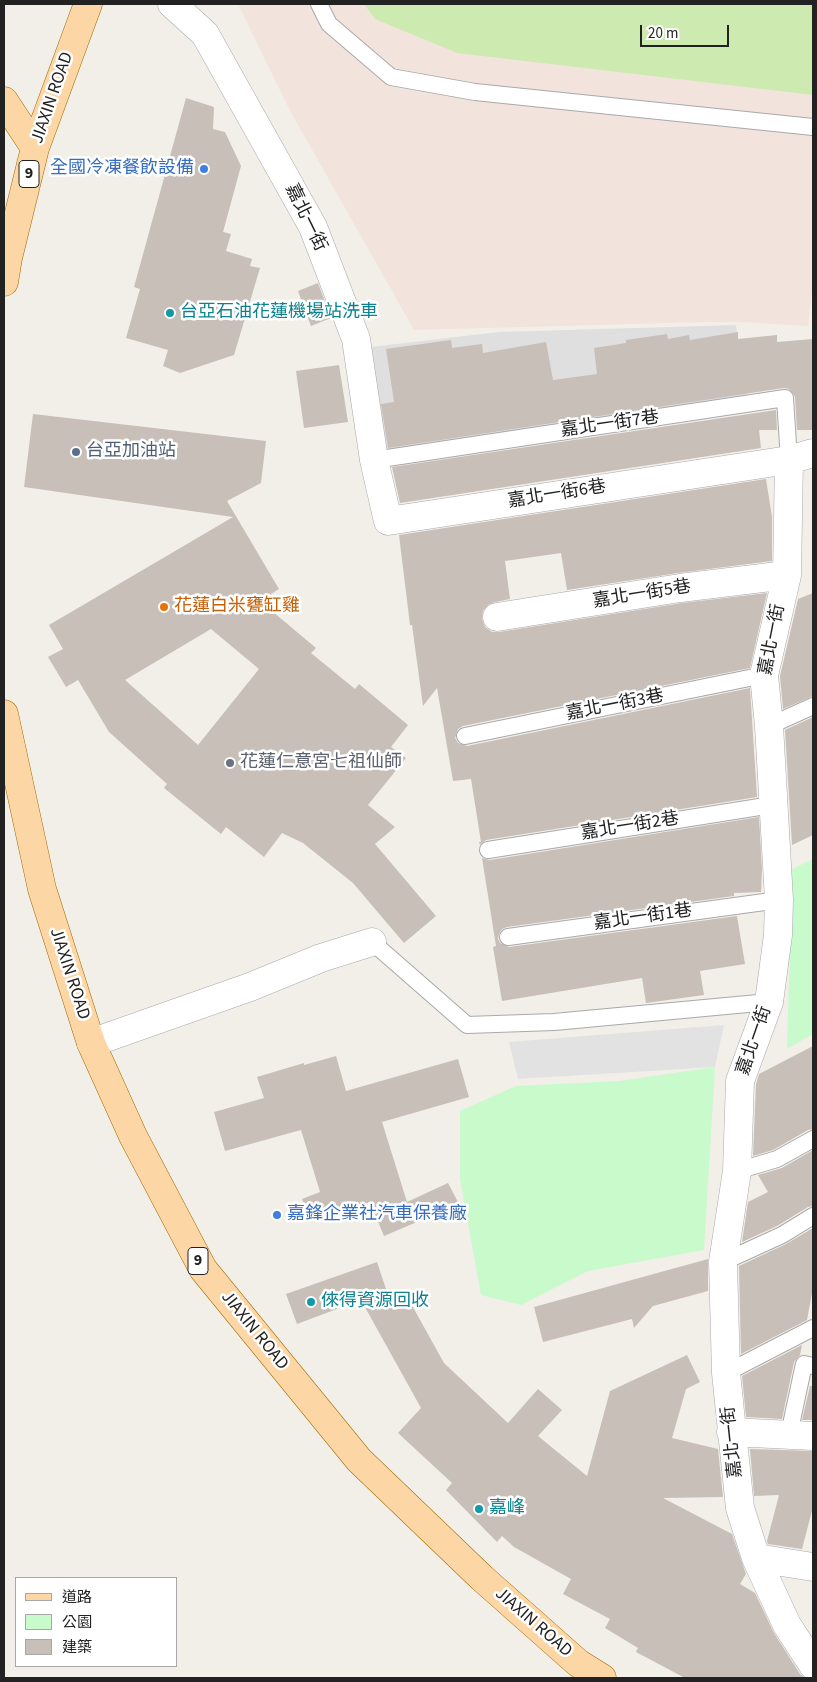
<!DOCTYPE html>
<meta charset="utf-8">
<style>
body{margin:0}
#map{position:relative;width:817px;height:1682px;overflow:hidden;background:#f2efe9;font-family:"Source Sans 3","Noto Sans TC",sans-serif}
canvas{display:block}
.frame{position:absolute;inset:0;border:5px solid #222;pointer-events:none}
.legend{position:absolute;left:15px;top:1577px;width:162px;height:90px;box-sizing:border-box;background:#fff;border:1px solid #a7a7a7;margin:0;padding:6px 9px;list-style:none;font-size:15px;color:#222}
.legend li{display:flex;align-items:center;gap:10px;height:25px}
.legend b{width:25px;border:1px solid #a7a7a7}
.scale{position:absolute;left:640px;top:25px;width:89px;height:22px;box-sizing:border-box;border:2px solid #222;border-top:0;padding-left:6px;font-size:15px;line-height:18px;white-space:nowrap;color:#222;-webkit-text-stroke:4px #fff;paint-order:stroke}
</style>
<div id="map">
<canvas width="817" height="1682"></canvas>
<div class="frame"></div>
<ul class="legend">
<li><b style="height:6px;background:#fcd6a4"></b>道路</li>
<li><b style="height:14px;background:#c8facc"></b>公園</li>
<li><b style="height:14px;background:#c7bfb8"></b>建築</li>
</ul>
<div class="scale">20 m</div>
</div>
<script>
const c = document.querySelector('canvas').getContext('2d');
c.lineJoin = 'round';
function paint(path, color) { c.fillStyle = color; c.fill(path, 'evenodd'); }
const shape = rows => new Path2D(rows.map(r => 'M' + r).join(''));
function stroke(path, color, width, dash) { c.strokeStyle = color; c.lineWidth = width; c.lineCap = dash ? 'butt' : 'round'; c.setLineDash(dash || []); c.stroke(path); }
function label(font, color, halo, rows, align = 'center') {
  c.font = font + ' "Source Sans 3","Noto Sans TC",sans-serif'; c.lineWidth = 5; c.setLineDash([]); c.textBaseline = 'middle'; c.strokeStyle = halo; c.fillStyle = color; for (const [text, x, y, turn = 0] of rows) {
    c.save(); c.translate(x, y); c.rotate((+turn || 0) * Math.PI / 180); c.textAlign = isNaN(turn) ? turn : align; if (halo) c.strokeText(text, 0, 0); c.fillText(text, 0, 0); c.restore();
  }
}
const residential = shape([
 [736,325,748,403,380,458,362,348,499,332]
]);
const military = shape([
 [238,4,813,4,813,280,808,326,742,322,708,322,414,330,289,109]
]);
const grass = shape([
 [364,4,813,4,813,95,457,53,375,19]
]);
const park = shape([
 [813,859,813,1034,787,1049,792,869],
 [715,1067,704,1250,588,1271,521,1305,481,1295,460,1179,460,1111,516,1086,619,1081]
]);
const parking = shape([
 [724,1025,715,1067,518,1079,509,1042]
]);
const building = shape([
 [186,98,214,107,213,129,225,132,241,166,223,232,231,234,226,251,252,259,250,266,260,268,234,355,180,373,163,366,168,350,126,338,140,289,134,287],
 [318,283,331,318,311,326,298,291],
 [738,332,738,339,777,335,777,342,813,339,813,430,797,430,795,397,789,389,784,388,388,448,381,404,394,402,386,349,451,340,452,348,482,344,483,353,546,342,553,380,597,374,594,348,626,343,626,340,667,334,668,339,689,335,690,340],
 [339,365,348,422,304,428,296,371],
 [776,410,777,430,759,430,761,448,400,503,392,467],
 [33,414,266,441,261,483,227,501,279,589,260,601,316,648,311,653,355,689,359,684,408,725,391,747,406,758,368,805,395,827,375,844,436,916,404,943,353,883,303,843,282,833,264,857,226,827,221,834,164,788,167,784,109,732,78,680,66,687,48,657,63,649,49,625,233,517,24,487],
 [211,629,259,669,198,745,125,680],
 [766,479,772,517,772,561,678,573,567,590,561,553,505,561,510,599,495,602,488,605,483,611,482,619,485,627,492,632,499,632,682,603,767,593,750,668,463,726,458,729,455,738,458,743,467,746,750,688,757,797,486,840,480,845,479,842,481,842,471,779,453,781,437,688,423,706,412,625,410,625,399,535],
 [813,593,813,696,783,709,780,676,798,599],
 [813,717,813,835,792,845,785,730],
 [759,817,762,869,761,892,734,893,734,896,507,927,502,929,499,934,498,939,500,943,509,947,737,916,745,964,700,971,704,995,646,1003,642,978,502,1001,493,947,496,946,482,858,490,860],
 [813,1046,813,1129,808,1130,773,1150,753,1156,756,1084,759,1074],
 [336,1056,346,1091,458,1059,469,1097,382,1122,407,1202,448,1183,459,1204,384,1236,370,1202,310,1220,302,1199,320,1192,301,1130,225,1151,214,1112,264,1098,257,1077,304,1063,304,1065],
 [813,1150,813,1206,808,1207,777,1226,742,1242,748,1202,768,1192,758,1175,782,1168],
 [813,1228,813,1288,807,1320,741,1354,739,1266,786,1244],
 [708,1259,708,1291,653,1306,634,1328,632,1319,543,1342,534,1307],
 [377,1262,393,1310,409,1300,444,1363,508,1423,538,1389,562,1410,538,1436,587,1476,610,1391,687,1355,700,1382,686,1389,672,1438,718,1449,723,1497,663,1498,732,1534,746,1574,740,1584,755,1593,774,1633,800,1674,805,1678,685,1678,636,1652,638,1648,605,1628,610,1619,563,1594,571,1579,514,1547,502,1536,497,1542,446,1490,452,1483,398,1433,421,1408,361,1300,297,1324,286,1294],
 [802,1345,800,1355,794,1362,782,1419,746,1417,742,1376],
 [810,1386,813,1386,813,1420,802,1420],
 [750,1449,813,1451,813,1507,802,1549,768,1544,767,1541,779,1495,754,1496]
]);
const lane = shape([
 [319,4,329,24,391,77,475,92,813,127],
 [374,460,785,398,789,460],
 [769,726,813,706],
 [465,736,764,675],
 [488,850,772,805],
 [508,937,779,900],
 [372,942,467,1025,554,1022,769,1002],
 [737,1171,777,1159,813,1139],
 [723,1262,782,1235,813,1216],
 [726,1373,813,1328],
 [781,1433,789,1434,804,1364,813,1366]
]);
const street = shape([
 [172,4,205,34,313,227,356,339,374,460,388,521,789,460,813,453],
 [789,460,787,575,764,675,769,726,779,900,778,935,769,1002,740,1081,737,1171,723,1262,726,1373,740,1508,756,1558,787,1625,813,1665],
 [497,617,680,588,787,575],
 [91,1043,250,987,321,958,372,942],
 [731,1432,813,1436],
 [756,1558,813,1567]
]);
const primary = shape([
 [4,101,35,148],
 [4,282,8,258,35,148,88,4],
 [4,714,42,889,91,1043,133,1136,203,1269,359,1460,482,1578,578,1663,602,1678]
]);
const markers = [
 [204,169,5,"#3f7fe0"],
 [170,313,5,"#0f9aa8"],
 [76,452,5,"#5c6f8a"],
 [164,607,5,"#e8710a"],
 [230,763,5,"#6b7280"],
 [277,1215,5,"#3f7fe0"],
 [311,1302,5,"#0f9aa8"],
 [479,1509,5,"#0f9aa8"]
];
const shields = [
 [29,174,20],
 [198,1261,20]
];
const shieldNames = [
 ["9",29,174],
 ["9",198,1261]
];
const streetNames = [
 ["JIAXIN ROAD",53,98,-71],
 ["嘉北一街",305,218,64],
 ["嘉北一街7巷",610,425,-8],
 ["嘉北一街6巷",557,495,-9],
 ["嘉北一街5巷",642,595,-9],
 ["嘉北一街",773,640,-79],
 ["嘉北一街3巷",615,706,-11],
 ["嘉北一街2巷",630,827,-9],
 ["嘉北一街1巷",643,918,-8],
 ["JIAXIN ROAD",69,974,72],
 ["嘉北一街",755,1041,-71],
 ["JIAXIN ROAD",254,1331,51],
 ["嘉北一街",733,1442,-96],
 ["JIAXIN ROAD",533,1623,41]
];
const shopNames = [
 ["全國冷凍餐飲設備",194,169],
 ["嘉鋒企業社汽車保養廠",287,1215,"left"]
];
const cultureNames = [
 ["台亞石油花蓮機場站洗車",180,313],
 ["倈得資源回收",321,1302],
 ["嘉峰",489,1509]
];
const serviceNames = [
 ["台亞加油站",86,452]
];
const foodNames = [
 ["花蓮白米甕缸雞",174,607]
];
const worshipNames = [
 ["花蓮仁意宮七祖仙師",240,763]
];
paint(residential, '#e0dfdf');
paint(military, '#f3e3dd');
paint(grass, '#cdebb0');
paint(park, '#c8facc');
paint(parking, '#e2e2e2');
paint(building, '#c7bfb8');
stroke(lane, '#a9a9a9', 18);
stroke(street, '#a9a9a9', 29);
stroke(primary, '#a06b00', 29);
stroke(lane, '#fff', 16);
stroke(street, '#fff', 28);
stroke(primary, '#fcd6a4', 28);
for (const [x, y, r, color] of markers) { const dot = new Path2D(); dot.arc(x, y, r, 0, 2 * Math.PI); c.fillStyle = color; c.fill(dot); stroke(dot, '#fff', 2); }
for (const [x, y, w] of shields) { const box = new Path2D(); box.roundRect(x - w / 2, y - 13.5, w, 27, 4); c.fillStyle = '#fff'; c.fill(box); stroke(box, '#222', 1); }
label('bold 16px', '#222', null, shieldNames);
label('18px', '#222', '#fff', streetNames);
label('18px', '#366cbe', '#fff', shopNames, 'right');
label('18px', '#0d838f', '#fff', cultureNames, 'left');
label('18px', '#4e5e75', '#fff', serviceNames, 'left');
label('18px', '#c56008', '#fff', foodNames, 'left');
label('18px', '#5b616d', '#fff', worshipNames, 'left');
</script>
